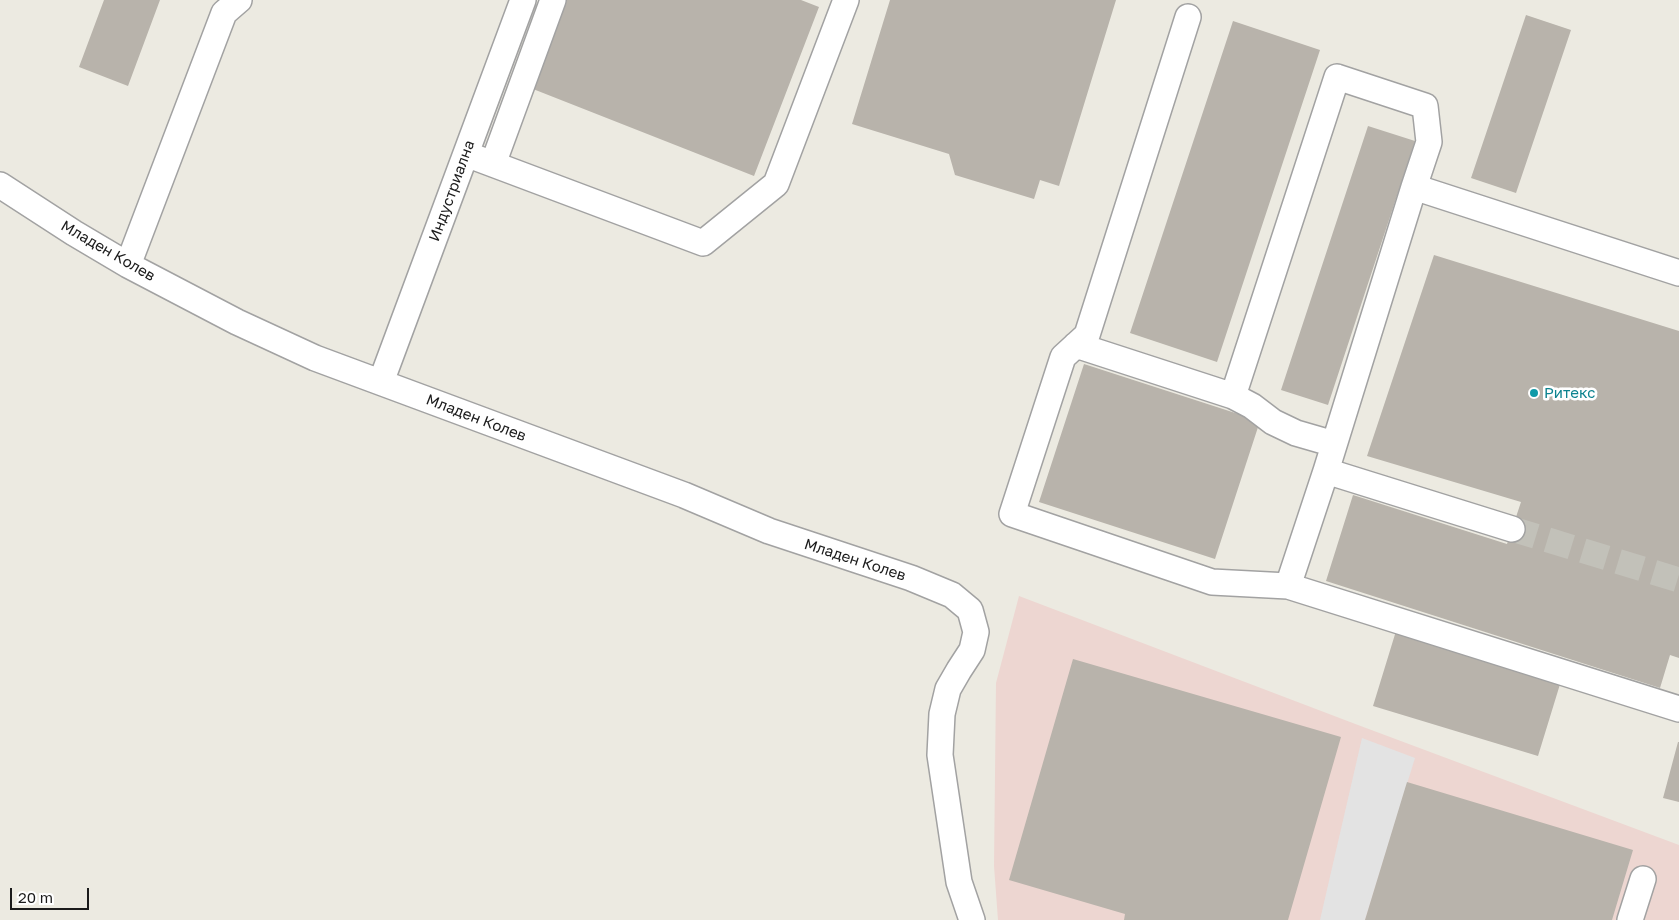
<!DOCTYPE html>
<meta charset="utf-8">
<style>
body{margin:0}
#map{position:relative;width:1679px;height:920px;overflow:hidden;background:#eceae1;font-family:"Golos Text",sans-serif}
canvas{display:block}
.scale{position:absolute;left:10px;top:888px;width:79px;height:22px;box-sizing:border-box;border:2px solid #1b1b1b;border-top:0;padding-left:6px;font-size:15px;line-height:18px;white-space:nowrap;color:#1b1b1b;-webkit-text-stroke:4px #fff;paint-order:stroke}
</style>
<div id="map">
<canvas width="1679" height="920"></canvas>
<div class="scale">20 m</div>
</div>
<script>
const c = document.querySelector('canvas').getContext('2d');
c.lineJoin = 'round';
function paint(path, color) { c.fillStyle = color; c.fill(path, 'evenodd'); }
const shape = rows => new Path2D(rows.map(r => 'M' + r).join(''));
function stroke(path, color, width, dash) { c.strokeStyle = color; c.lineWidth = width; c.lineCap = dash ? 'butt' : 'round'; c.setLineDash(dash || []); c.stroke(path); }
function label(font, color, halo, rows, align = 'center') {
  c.font = font + ' "Golos Text",sans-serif'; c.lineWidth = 5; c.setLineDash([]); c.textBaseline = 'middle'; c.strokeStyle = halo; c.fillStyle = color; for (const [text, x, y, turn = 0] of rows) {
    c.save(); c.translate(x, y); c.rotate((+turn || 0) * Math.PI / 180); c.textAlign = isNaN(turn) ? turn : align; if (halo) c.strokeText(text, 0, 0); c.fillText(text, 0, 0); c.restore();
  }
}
const commercial = shape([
 [1019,596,1358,725,1679,845,1679,920,998,920,994,866,996,683]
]);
const parking = shape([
 [1362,738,1415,758,1365,920,1320,920]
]);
const building = shape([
 [104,0,160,0,128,86,79,67],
 [567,0,801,0,819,7,754,176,533,89],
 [890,0,1116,0,1059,186,1040,180,1034,199,955,175,949,154,852,124],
 [1526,15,1571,30,1516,193,1471,178],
 [1233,21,1320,50,1217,362,1130,333],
 [1368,126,1415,141,1328,405,1281,390],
 [1434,255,1679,331,1679,658,1670,655,1660,688,1326,581,1353,495,1507,544,1521,502,1367,456],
 [1084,364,1260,421,1215,559,1039,502],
 [1396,631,1561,681,1538,756,1373,706],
 [1073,659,1341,737,1288,920,1124,920,1125,914,1009,880],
 [1678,742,1679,742,1679,802,1663,798],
 [1407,782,1633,850,1612,920,1365,920]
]);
const minorTunnel = shape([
 [1512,529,1679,580]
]);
const minor = shape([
 [1188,17,1087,335,1063,357,1012,514,1212,582,1288,586],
 [466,154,703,243,776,184,846,0],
 [493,164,553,0],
 [0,185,74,233,128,265,237,322,315,358,684,495,769,531,911,578,952,595,970,610,976,632,972,650,959,670,948,689,942,714,940,755,959,882,972,920],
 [128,265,224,13,239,0],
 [1076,345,1233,396,1252,406,1273,422,1296,433,1334,444],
 [381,382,523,0],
 [1233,396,1337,77,1425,106,1429,142,1414,187],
 [1326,471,1288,586,1679,709],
 [1512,529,1326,471,1414,187,1679,273],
 [1630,920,1643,879]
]);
const markers = [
 [1534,393,5,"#0f9aa8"]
];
const streetNames = [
 ["Индустриална",452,191,-70],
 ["Младен Колев",108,251,30],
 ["Младен Колев",476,418,21],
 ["Младен Колев",855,560,18]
];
const cultureNames = [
 ["Ритекс",1544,393]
];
paint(commercial, '#edd6d1');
paint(parking, '#e3e3e3');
paint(building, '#b8b3ab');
stroke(minorTunnel, '#c2c1b9', 25, [25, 12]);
stroke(minor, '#a2a2a2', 28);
stroke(minor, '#fff', 25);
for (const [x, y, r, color] of markers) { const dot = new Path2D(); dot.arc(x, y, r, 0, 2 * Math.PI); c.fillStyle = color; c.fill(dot); stroke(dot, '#fff', 2); }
label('15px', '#1b1b1b', '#fff', streetNames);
label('15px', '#0d838f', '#fff', cultureNames, 'left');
</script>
